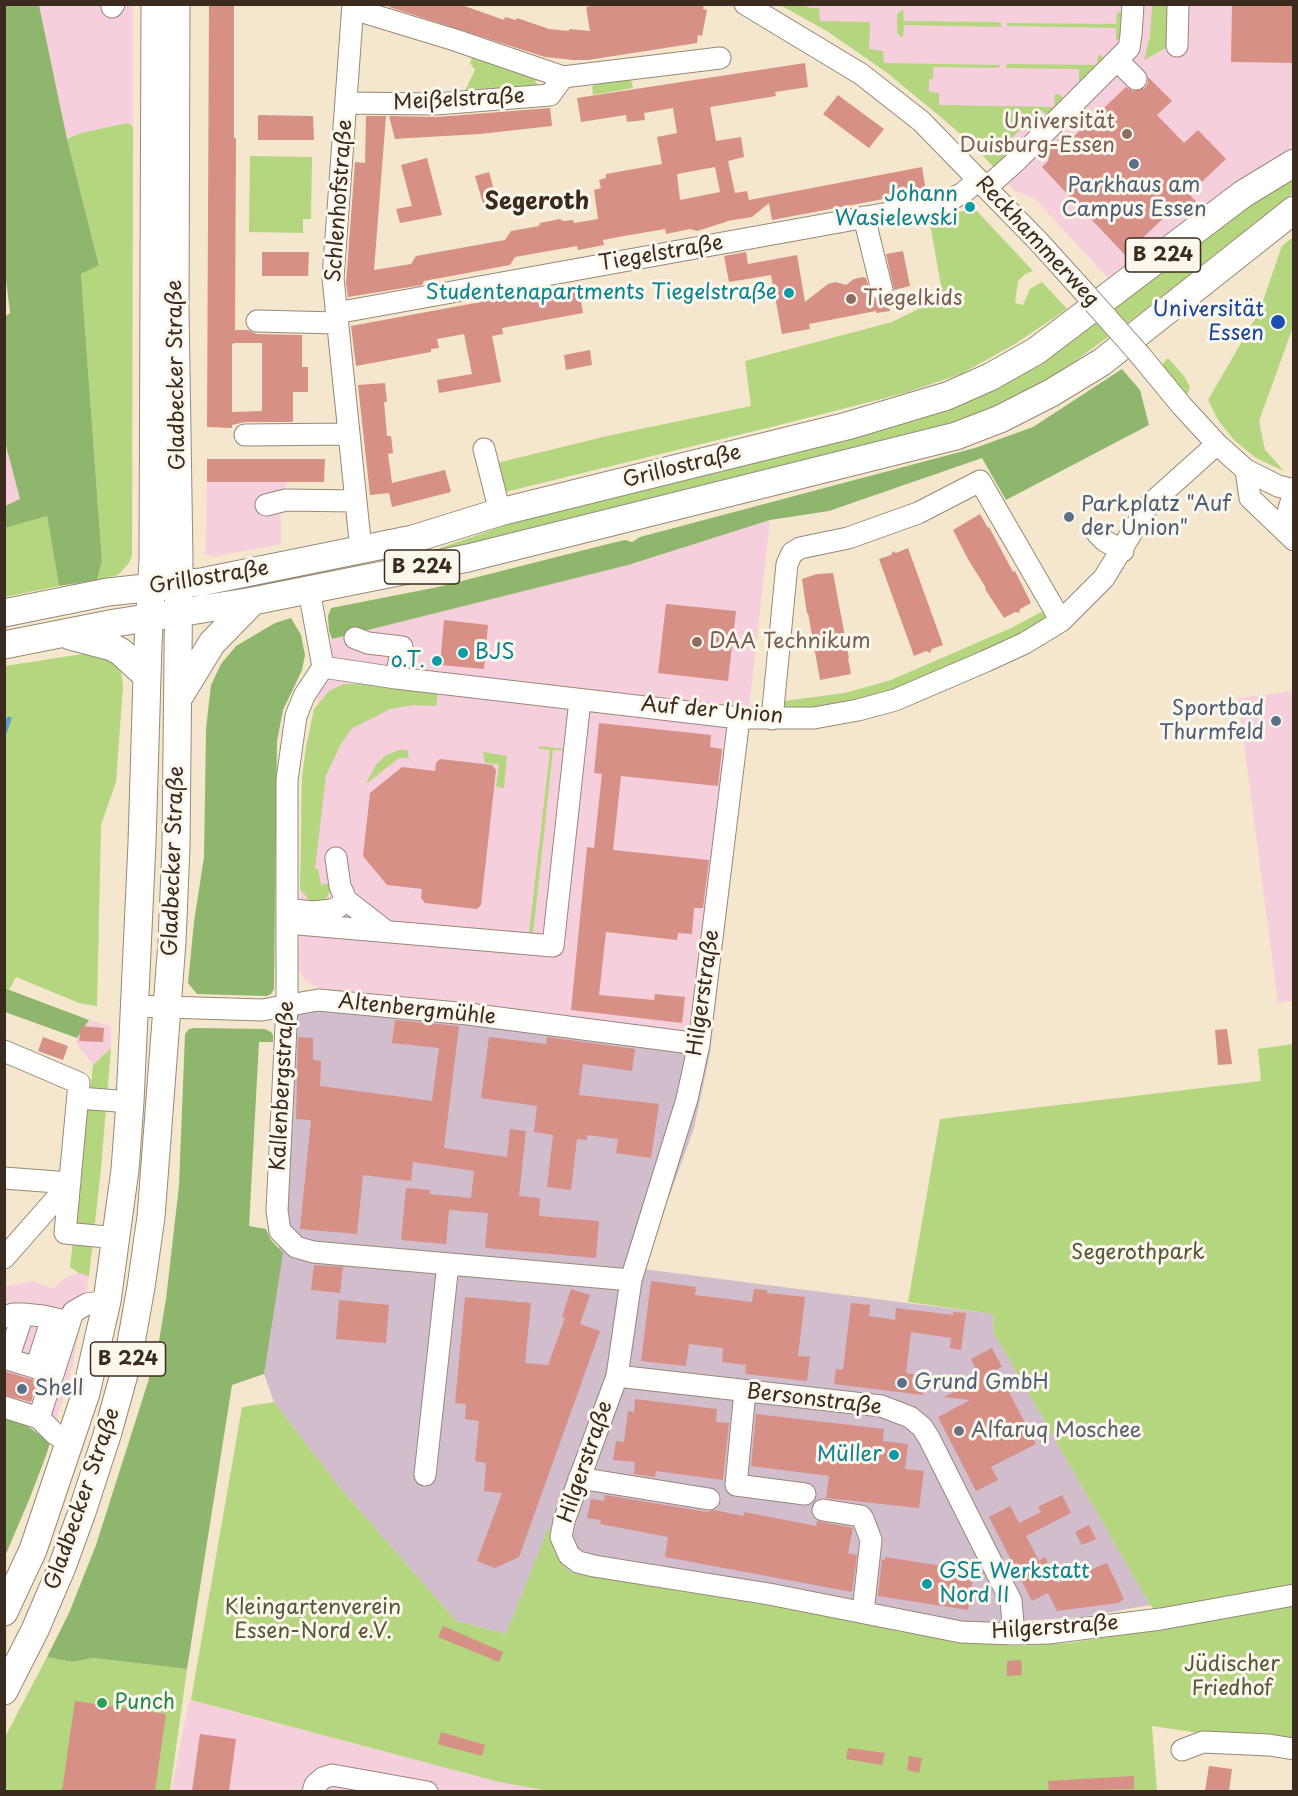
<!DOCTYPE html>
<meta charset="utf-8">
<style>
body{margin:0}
#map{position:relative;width:1298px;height:1796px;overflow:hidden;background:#f4e7ce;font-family:"Playpen Sans",sans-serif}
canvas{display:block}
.frame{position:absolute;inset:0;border:6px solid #3b2a1e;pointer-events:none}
</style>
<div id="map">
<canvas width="1298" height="1796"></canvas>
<div class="frame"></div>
</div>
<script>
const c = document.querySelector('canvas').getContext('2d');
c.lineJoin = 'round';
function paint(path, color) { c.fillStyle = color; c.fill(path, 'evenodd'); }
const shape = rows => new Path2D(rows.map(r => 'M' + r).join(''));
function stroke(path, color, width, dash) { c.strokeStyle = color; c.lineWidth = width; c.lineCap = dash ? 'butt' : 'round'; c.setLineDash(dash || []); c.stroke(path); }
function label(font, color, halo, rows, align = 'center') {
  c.font = font + ' "Playpen Sans",sans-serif'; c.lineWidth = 6; c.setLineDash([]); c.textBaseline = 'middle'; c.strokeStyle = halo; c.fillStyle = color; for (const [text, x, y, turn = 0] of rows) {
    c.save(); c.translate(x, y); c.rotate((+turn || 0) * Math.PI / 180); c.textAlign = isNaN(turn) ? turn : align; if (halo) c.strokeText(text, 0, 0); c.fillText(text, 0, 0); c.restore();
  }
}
const built = shape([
 [39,5,133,5,133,127,128,123,81,133,67,139],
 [780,5,1293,5,1293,146,1238,180,1108,278,1034,198,1015,191,975,147,919,99,886,72,827,31],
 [4,438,20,499,5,506,4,506],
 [207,482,286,482,281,508,281,544,212,557,206,554],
 [770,520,711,1049,460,1016,319,988,307,982,299,971,302,776,307,743,315,713,332,639,628,565],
 [1293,691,1293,1001,1278,1003,1238,698],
 [89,1020,111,1026,111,1048,93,1065,76,1043,77,1038],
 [79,1273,89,1276,81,1321,73,1364,50,1442,5,1417,5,1286,33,1281,53,1289,66,1277],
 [189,1700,499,1782,549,1791,171,1792]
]);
const industrial = shape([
 [296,1011,460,1016,711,1049,694,1128,643,1269,993,1314,994,1333,1150,1605,1083,1617,896,1629,655,1586,576,1574,566,1569,554,1552,549,1527,506,1634,456,1621,340,1488,274,1402,264,1374,282,1221]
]);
const green = shape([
 [1164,4,1172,6,1171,45,1144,60,1150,37,1152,6,1139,5],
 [780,5,804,5,810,8,819,8,820,21,870,22,869,49,883,51,884,63,1000,65,1000,67,995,68,933,67,933,79,929,79,929,92,939,93,939,105,1054,107,1055,94,1061,95,1064,99,1049,118,1041,110,999,150,1007,159,997,171,975,147,947,122,886,72,827,31],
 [903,9,904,21,995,22,1001,23,1001,27,904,25,903,37,901,37,897,33,897,14],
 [1117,12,1124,14,1122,38,1118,40,1116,40,1116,28,1007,26,1007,23,1116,24],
 [1098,54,1105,59,1081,81,1079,81,1079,69,1006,68,1007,64,1097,65],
 [473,55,540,77,535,82,543,89,465,91,475,70,470,63],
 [631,79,633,88,593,95,592,87,595,84],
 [128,123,133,127,132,555,129,563,118,575,97,580,102,561,81,274,99,264,67,139,81,133],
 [250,156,312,157,311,219,303,219,303,233,249,232],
 [1293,174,1293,193,1142,312,1045,383,983,414,927,436,441,554,440,548,556,508,919,415,1127,294],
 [975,209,1033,271,1025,274,1018,281,1015,303,1023,305,1030,289,1042,282,1067,309,1015,344,961,374,905,393,783,424,501,493,497,463,607,436,751,406,745,361,892,322,943,297,929,218],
 [1293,237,1293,327,1259,421,1265,450,1284,471,1256,458,1235,441,1218,420,1208,400,1259,312,1282,246],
 [1168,358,1184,376,1190,387,1187,395,1163,367,1163,363],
 [47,516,59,586,5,597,5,528],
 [1047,609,1050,616,1021,634,896,689,850,702,800,710,784,706,783,701,845,693,891,680,1011,628],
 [83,654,105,656,121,672,123,686,116,782,101,825,97,1006,79,1003,16,977,9,990,5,988,5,666],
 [344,684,362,684,438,693,436,706,413,705,390,709,351,729,341,744,326,775,315,869,318,869,321,885,329,883,333,892,329,893,325,901,311,902,300,889,302,777,306,747,314,709,329,691],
 [540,746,565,749,566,751,553,750,533,934,529,934,550,750,538,748],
 [399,750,407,750,409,758,399,758,366,784,376,765,386,755],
 [483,752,507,756,504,788,496,787,499,766,498,764,485,763],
 [1293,1044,1293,1586,1157,1612,1150,1605,994,1333,993,1314,908,1302,940,1119,1261,1081,1258,1049],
 [111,1048,101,1169,89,1276,79,1273,70,1267,93,1065],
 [274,1402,340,1488,456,1621,506,1634,549,1526,554,1552,566,1569,576,1574,783,1608,896,1629,896,1631,956,1641,1015,1646,1069,1643,1148,1631,1293,1603,1293,1747,1152,1726,1157,1791,549,1791,499,1782,191,1700,242,1407],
 [47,1657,72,1662,93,1658,187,1669,170,1791,5,1792,5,1737]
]);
const forest = shape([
 [5,4,39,5,67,139,99,265,81,274,102,561,97,580,59,586,47,516,5,528,5,506,20,499,4,438,4,317,10,313,4,263],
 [1122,369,1140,390,1149,425,1006,500,982,458,829,511,770,520,628,565,332,639,329,631,328,616,331,608,438,587,608,544,625,540,632,542,640,537,975,448,1033,427],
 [291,618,301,635,305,655,302,670,283,710,277,741,274,989,271,994,267,996,197,994,188,983,194,922,204,857,206,729,211,685,221,664,236,646,275,623],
 [4,988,89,1020,77,1038,5,1012],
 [194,1028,265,1029,271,1032,273,1035,273,1042,259,1042,249,1226,266,1229,271,1240,283,1253,264,1374,232,1385,187,1669,93,1658,72,1662,47,1657,69,1613,96,1545,148,1382,158,1347,166,1299,179,1186,185,1034,189,1029],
 [5,1417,27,1426,50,1442,47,1453,29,1500,5,1556]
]);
const stream = shape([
 [4,733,9,719]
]);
const building = shape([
 [389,4,459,4,504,20,505,17,516,20,517,18,549,29,569,31,569,29,590,31,586,7,602,4,704,4,703,9,707,10,702,36,698,35,697,43,588,60,573,60,545,57,389,7],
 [1232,4,1293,4,1293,63,1231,62],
 [209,6,234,6,234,138,236,138,235,330,248,330,257,334,302,335,302,367,308,367,308,392,293,392,293,422,245,422,232,425,232,428,207,427],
 [235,343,262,343,262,411,232,412,232,344],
 [805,63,808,87,775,92,776,96,710,107,716,141,741,137,744,157,728,161,735,193,747,191,749,200,922,167,926,191,772,220,769,203,752,217,727,221,726,222,697,231,690,229,666,234,665,229,624,236,603,240,604,245,578,250,577,246,515,257,510,265,424,281,422,285,348,297,346,283,355,162,365,163,366,116,386,116,374,270,411,264,416,256,505,240,511,231,539,226,540,223,560,219,563,221,573,220,574,223,598,219,594,190,601,188,599,180,606,178,606,174,662,164,657,137,677,133,673,108,644,113,645,120,627,122,626,115,581,122,577,98],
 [715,167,720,192,680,200,677,174],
 [1148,77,1172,101,1157,115,1184,143,1198,130,1226,159,1189,194,1198,204,1184,217,1175,207,1125,255,1042,167,1049,160,1043,154,1062,136,1068,142,1126,87,1133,91,1145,88,1148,83],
 [838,95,884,129,869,148,823,114],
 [550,108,552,126,480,134,409,138,395,139,389,116,437,117],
 [258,115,313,116,314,140,258,140],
 [427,158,442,215,400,223,396,209,412,206,401,165],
 [489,172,498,204,484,207,475,176],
 [903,251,910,286,894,290,886,254],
 [262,252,309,252,308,276,262,276],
 [746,252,748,264,797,255,805,302,828,284,836,282,846,285,854,279,863,277,866,278,872,298,879,302,888,301,890,311,876,313,876,311,809,324,810,329,782,334,771,275,729,282,724,256],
 [578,284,583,313,502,328,503,334,492,336,501,382,439,393,437,380,472,374,464,334,437,339,439,348,431,349,431,352,356,366,351,326],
 [590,350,592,365,566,370,564,355],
 [385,383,387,402,384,402,387,436,391,436,393,453,388,454,392,483,445,470,451,492,392,507,389,493,370,495,358,385],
 [207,459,325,459,324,482,207,482],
 [980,514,988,528,989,527,1013,572,1015,571,1031,603,1020,609,1019,613,1015,612,1004,618,985,589,986,588,969,561,953,530],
 [908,548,943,645,932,649,930,653,926,651,914,656,879,559,891,555,893,551,896,553],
 [833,573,849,658,848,658,851,674,820,680,808,613,807,614,802,579,817,574],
 [666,604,736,611,728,681,658,673],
 [444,620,488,625,484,669,440,665],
 [599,723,711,735,710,747,722,749,718,786,621,776,613,850,709,860,703,908,694,908,692,934,678,933,677,940,606,932,599,995,654,1000,655,994,685,997,682,1023,571,1010,587,847,594,848,602,774,594,773],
 [440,759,492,765,496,770,481,905,477,909,425,903,421,898,422,889,387,885,363,856,370,793,402,767,435,771,436,763],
 [395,1020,459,1026,444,1148,507,1157,510,1129,526,1131,519,1196,540,1198,539,1216,599,1221,596,1258,485,1248,488,1213,449,1210,446,1244,401,1240,406,1188,430,1190,430,1194,471,1198,474,1171,413,1162,411,1181,363,1175,357,1234,300,1229,311,1120,296,1119,298,1037,313,1038,313,1060,321,1061,320,1086,432,1101,439,1048,392,1043],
 [81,1026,104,1028,103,1042,79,1041],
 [1227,1029,1232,1064,1218,1065,1215,1030],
 [43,1037,68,1046,63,1060,38,1051],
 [489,1037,546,1044,547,1037,635,1049,632,1071,583,1064,579,1095,659,1104,651,1158,616,1153,618,1139,587,1135,587,1140,577,1139,571,1190,547,1187,553,1135,534,1132,537,1106,481,1098],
 [314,1265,343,1267,340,1293,311,1290],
 [651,1281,696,1287,695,1295,752,1302,754,1289,767,1290,767,1293,805,1297,798,1356,810,1357,807,1381,745,1374,746,1365,722,1362,723,1348,689,1344,686,1366,641,1361],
 [571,1289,590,1295,580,1324,600,1331,519,1557,495,1568,477,1561,502,1493,484,1491,486,1463,475,1461,479,1421,465,1419,466,1404,455,1403,465,1297,531,1303,525,1363,548,1365,565,1318,562,1317],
 [339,1300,389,1305,386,1343,336,1339],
 [851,1303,870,1305,869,1316,895,1320,896,1308,953,1315,953,1312,966,1313,961,1350,950,1348,951,1338,911,1332,906,1373,925,1376,923,1395,834,1384,836,1369,843,1370],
 [992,1348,1002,1367,997,1369,1036,1444,991,1467,998,1480,976,1491,938,1417,970,1400,944,1397,980,1378,971,1359],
 [4,1371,37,1381,31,1402,4,1395],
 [635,1399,717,1409,716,1422,729,1423,723,1480,656,1471,655,1477,634,1474,635,1462,613,1460,616,1441,624,1442,628,1411,634,1412],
 [756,1414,884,1429,883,1441,908,1444,905,1469,924,1471,919,1508,826,1498,829,1476,751,1466],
 [605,1495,707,1512,714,1510,743,1516,744,1512,816,1526,817,1521,853,1528,848,1553,857,1555,852,1592,665,1557,668,1537,600,1524,601,1520,587,1518,591,1499,604,1501],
 [1062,1495,1071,1513,1026,1536,1039,1561,1045,1557,1058,1583,1107,1563,1124,1599,1118,1603,1057,1611,1048,1593,1032,1601,989,1517,1010,1506,1019,1523,1041,1512,1038,1507],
 [1089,1525,1096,1539,1082,1545,1075,1532],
 [885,1557,974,1571,968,1610,878,1596,882,1559,885,1560],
 [443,1626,503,1652,499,1662,438,1637],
 [1021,1660,1022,1675,1007,1676,1007,1661],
 [75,1701,166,1714,155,1791,62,1791],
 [441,1732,485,1745,482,1756,438,1744],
 [200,1734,236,1739,229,1791,192,1791],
 [848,1748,885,1753,882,1765,846,1759],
 [909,1756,922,1758,919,1773,907,1770],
 [1209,1766,1232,1769,1229,1791,1205,1791],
 [1134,1776,1134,1789,1049,1791,1048,1781]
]);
const minor = shape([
 [353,4,333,278,361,550],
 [745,4,861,74,921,121,1038,241,1086,294],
 [112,7,114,4],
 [353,9,455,40,563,77],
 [1177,46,1178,4],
 [1117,60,1136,79],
 [346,103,436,104,550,95,563,77,720,58],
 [986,188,1015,162,1129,48,1131,35,1133,4],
 [864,217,882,290],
 [336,313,944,203,963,193,978,180],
 [257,321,337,323],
 [1140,355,1182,406,1217,444,1246,470,1278,486,1294,490],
 [245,435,347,434],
 [484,449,500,512],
 [1246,470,1250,498,1294,540],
 [266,505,286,500,354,501],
 [1283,529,1294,492],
 [1097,533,1105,541,1123,551],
 [309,590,323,667,304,696,296,716,287,780,287,1006,277,1211,280,1231,296,1247,313,1252,631,1280],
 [355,638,368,643,402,647,396,678],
 [323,667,396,678,739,718,814,718,858,710,895,700,986,661,1025,643,1061,621,1104,578,1148,506,1217,444],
 [739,718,699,1044,687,1099,631,1280,617,1376,564,1521,561,1537,569,1555,578,1562,594,1566,769,1594,961,1632,1014,1634,1048,1633,1161,1619,1294,1595],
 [772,719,787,564,792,553,800,548,848,538,918,513,980,481,1061,621],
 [336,858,340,886,346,900,386,931],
 [293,910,313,912,332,910,338,907,346,900],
 [287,923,553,946,580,700],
 [134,1006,262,1010,318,1000,468,1014,699,1044],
 [4,1051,79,1083,65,1233,117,1238],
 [79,1098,130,1102],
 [4,1178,70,1183],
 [4,1258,70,1183],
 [4,1317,13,1314,23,1314,43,1316,69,1322],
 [4,1358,50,1372],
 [8,1359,23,1314],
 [36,1368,52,1318],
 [617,1376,881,1406,910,1417,922,1427,929,1438,1011,1601,1014,1634],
 [745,1391,736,1485,805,1494],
 [4,1407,39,1418],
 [70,1444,55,1434,39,1418,73,1312,87,1304,107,1301],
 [425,1475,448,1264],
 [579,1478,709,1499],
 [823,1510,861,1516,863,1519,871,1540,863,1612],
 [1182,1750,1203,1742,1269,1745,1294,1749],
 [313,1792,315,1785,323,1778,332,1775,427,1792]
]);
const major = shape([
 [4,613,108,592,201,582,413,539,500,512,847,426,947,396,990,377,1036,351,1243,194,1294,163],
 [70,636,112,647,121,652,147,676],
 [4,645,115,623,253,601,468,558,956,436,1000,419,1051,393,1102,362,1294,210],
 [179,697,212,643,253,601],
 [4,1612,33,1550,86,1393,107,1301,125,1170,130,1102,142,843,148,644,153,560,155,4],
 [4,1691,35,1630,62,1567,82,1512,108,1432,128,1360,141,1287,151,1217,172,942,176,846,179,559,175,309,176,4]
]);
const minorBridge = shape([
 [1086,294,1140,355]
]);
const markers = [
 [1127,134,6,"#8d6e63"],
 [1134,164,6,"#5c6f8a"],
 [970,207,6,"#0f9aa8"],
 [789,293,6,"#0f9aa8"],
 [851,299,6,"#8d6e63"],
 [1278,322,8,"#1a4fb4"],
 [1069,517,6,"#5c6f8a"],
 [697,642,6,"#8d6e63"],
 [463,653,6,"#0f9aa8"],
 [437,661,6,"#0f9aa8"],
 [1276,721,6,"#5c6f8a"],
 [902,1383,6,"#5c6f8a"],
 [22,1389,6,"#5c6f8a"],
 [959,1431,6,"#6b7280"],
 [894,1455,6,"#0f9aa8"],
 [927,1584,6,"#0f9aa8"],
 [102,1703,6,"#2e9e5b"]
];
const shields = [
 [1163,255,75],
 [422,567,75],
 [128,1359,75]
];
const shieldNames = [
 ["B 224",1163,255],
 ["B 224",422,567],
 ["B 224",128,1359]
];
const streetNames = [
 ["Meißelstraße",459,100,-3],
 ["Schlenhofstraße",340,201,-86],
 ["Reckhammerweg",1037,242,47],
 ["Tiegelstraße",661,254,-10],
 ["Gladbecker Straße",177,375,-91],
 ["Grillostraße",682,467,-14],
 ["Grillostraße",209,578,-9],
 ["Auf der Union",712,711,5],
 ["Gladbecker Straße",174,861,-88],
 ["Hilgerstraße",704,993,-82],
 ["Altenbergmühle",417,1010,6],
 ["Kallenbergstraße",283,1086,-87],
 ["Bersonstraße",814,1400,7],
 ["Hilgerstraße",586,1462,-71],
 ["Gladbecker Straße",83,1499,-71],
 ["Hilgerstraße",1055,1628,-4]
];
const educationNames = [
 ["Universität",1115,122,"right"],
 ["Duisburg-Essen",1115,146,"right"],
 ["Tiegelkids",863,299],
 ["DAA Technikum",709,642]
];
const serviceNames = [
 ["Parkhaus am",1134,186,"center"],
 ["Campus Essen",1134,210,"center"],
 ["Parkplatz \"Auf",1081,505],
 ["der Union\"",1081,529],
 ["Sportbad",1264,709,"right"],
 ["Thurmfeld",1264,733,"right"],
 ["Grund GmbH",914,1383],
 ["Shell",34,1389]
];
const cultureNames = [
 ["Johann",958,195],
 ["Wasielewski",958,219],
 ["Studentenapartments Tiegelstraße",777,293],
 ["BJS",475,653,"left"],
 ["o.T.",425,661],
 ["Müller",882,1455],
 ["GSE Werkstatt",939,1572,"left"],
 ["Nord II",939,1596,"left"]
];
const transitNames = [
 ["Universität",1264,310],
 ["Essen",1264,334]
];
const parkNames = [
 ["Segerothpark",1138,1253],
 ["Kleingartenverein",313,1608],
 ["Essen-Nord e.V.",313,1632],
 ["Jüdischer",1232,1665],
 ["Friedhof",1232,1689]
];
const worshipNames = [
 ["Alfaruq Moschee",971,1431]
];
const leisureNames = [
 ["Punch",114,1703]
];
const quarterNames = [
 ["Segeroth",537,202]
];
paint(built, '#f5cfdb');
paint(industrial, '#d1bdcc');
paint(green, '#b3d67e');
paint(forest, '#8eb76d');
stroke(stream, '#57a2cf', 5);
paint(building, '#d69086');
stroke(minor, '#988876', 23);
stroke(major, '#988876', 29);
stroke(minor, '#fff', 21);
stroke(major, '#fff', 27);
stroke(minorBridge, '#988876', 23, []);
stroke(minorBridge, '#fff', 21);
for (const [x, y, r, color] of markers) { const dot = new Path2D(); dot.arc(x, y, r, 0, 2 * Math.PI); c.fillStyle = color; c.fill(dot); stroke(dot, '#fbf7ec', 2); }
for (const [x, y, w] of shields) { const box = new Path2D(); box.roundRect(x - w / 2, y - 17, w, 34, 4.5); c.fillStyle = '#fbf7ec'; c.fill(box); stroke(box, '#3b2a1e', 1.5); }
label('bold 20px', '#3b2a1e', null, shieldNames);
label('21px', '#3b2a1e', '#fbf7ec', streetNames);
label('21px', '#785e54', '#fbf7ec', educationNames, 'left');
label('21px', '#4e5e75', '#fbf7ec', serviceNames, 'left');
label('21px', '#0d838f', '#fbf7ec', cultureNames, 'right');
label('21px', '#164399', '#fbf7ec', transitNames, 'right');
label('21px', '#595536', '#fbf7ec', parkNames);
label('21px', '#5b616d', '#fbf7ec', worshipNames, 'left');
label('21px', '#27864d', '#fbf7ec', leisureNames, 'left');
label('bold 24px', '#3b2a1e', '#fbf7ec', quarterNames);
</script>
